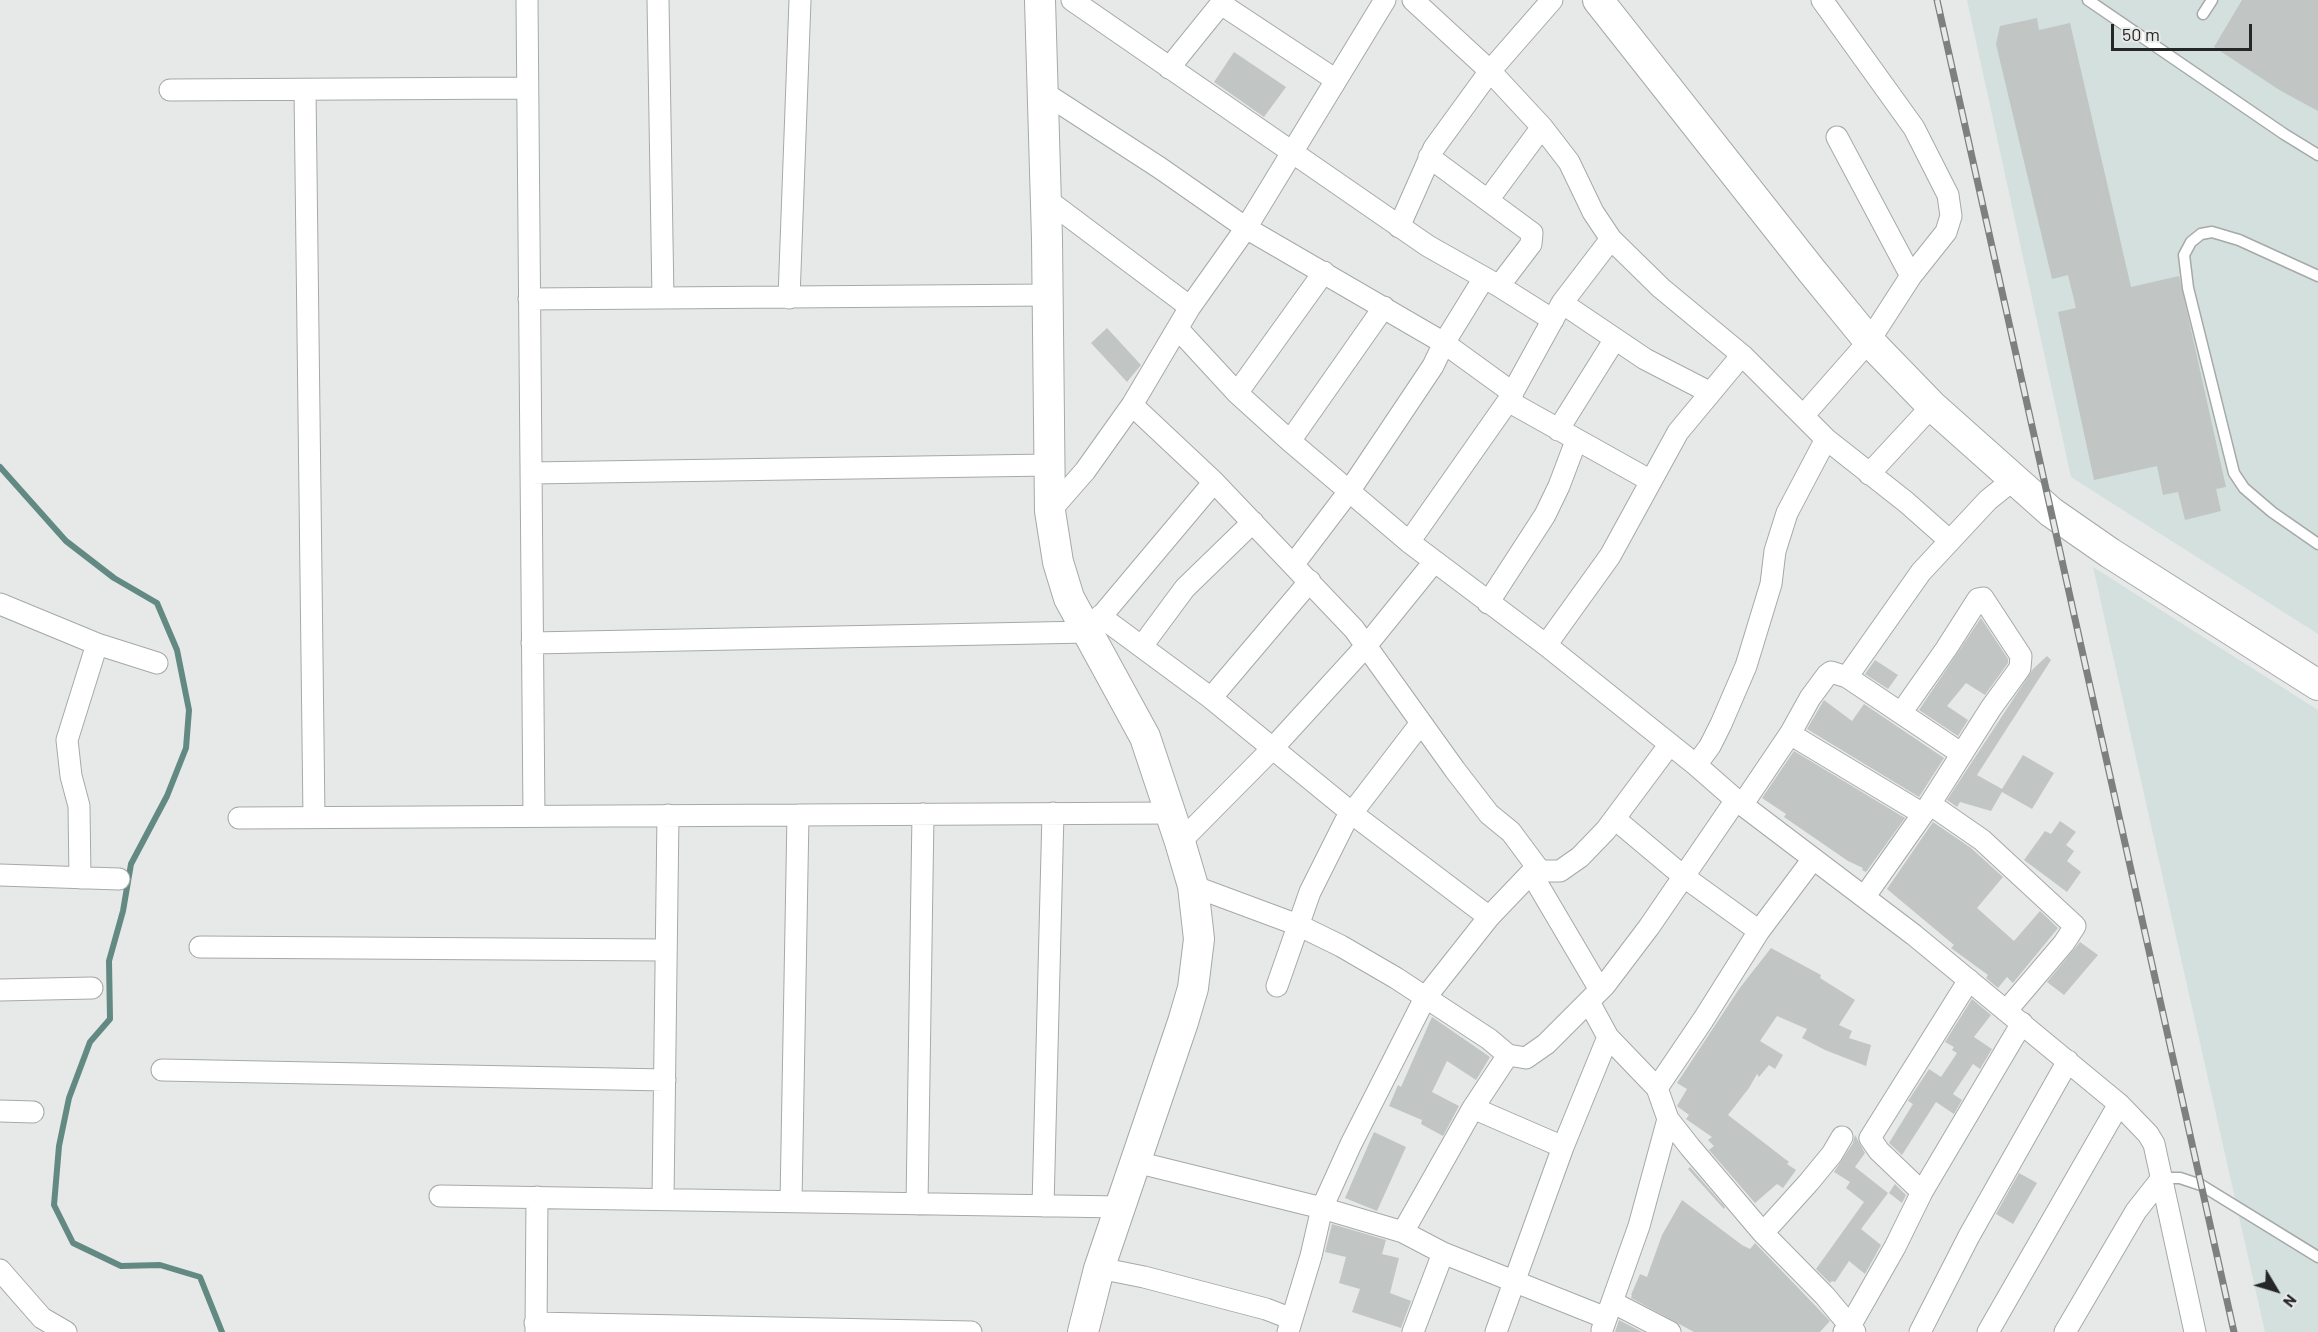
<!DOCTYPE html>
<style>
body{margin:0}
#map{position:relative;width:2318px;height:1332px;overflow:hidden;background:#e6e9e8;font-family:Barlow,sans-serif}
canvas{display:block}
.north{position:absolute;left:2246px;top:1260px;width:60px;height:60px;-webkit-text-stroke:4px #e6e9e8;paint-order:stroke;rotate:128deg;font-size:16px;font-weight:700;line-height:24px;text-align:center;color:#252726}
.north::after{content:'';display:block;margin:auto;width:21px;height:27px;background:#252726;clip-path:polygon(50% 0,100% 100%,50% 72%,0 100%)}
.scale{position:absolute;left:2111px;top:24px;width:141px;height:27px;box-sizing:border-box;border:3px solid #252726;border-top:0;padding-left:8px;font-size:18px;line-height:21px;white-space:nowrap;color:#252726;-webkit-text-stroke:4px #e6e9e8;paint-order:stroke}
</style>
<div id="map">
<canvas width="2318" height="1332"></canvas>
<div class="north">N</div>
<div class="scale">50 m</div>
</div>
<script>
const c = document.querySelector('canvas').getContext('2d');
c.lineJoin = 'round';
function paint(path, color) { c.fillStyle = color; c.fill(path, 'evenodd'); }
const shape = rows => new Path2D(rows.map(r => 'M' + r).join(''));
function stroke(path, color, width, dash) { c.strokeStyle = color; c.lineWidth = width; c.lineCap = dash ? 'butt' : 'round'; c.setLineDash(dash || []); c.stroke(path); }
const built = shape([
 [1967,0,2318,0,2318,634,2071,477],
 [2093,567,2318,710,2318,1332,2265,1332]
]);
const stream = shape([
 [0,467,66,541,114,578,157,603,177,650,189,710,186,748,167,796,131,864,123,911,109,961,110,1019,90,1042,69,1098,59,1146,54,1205,73,1243,121,1266,160,1265,200,1277,222,1332]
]);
const building = shape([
 [2242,0,2318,0,2318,111,2281,91,2214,47],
 [2037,18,2039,30,2070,23,2131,287,2179,276,2226,487,2216,489,2221,511,2185,520,2178,492,2163,495,2157,466,2094,480,2058,312,2076,308,2068,275,2052,279,1996,44,2000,26],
 [1234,52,1286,87,1264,117,1214,82],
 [1107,328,1141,365,1127,382,1091,343],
 [1981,618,2008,659,2008,663,1985,695,1966,683,1947,706,1968,720,1958,736,1919,710],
 [2047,656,2051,660,1977,775,2002,789,2023,755,2054,773,2032,809,2002,792,1991,811,1960,802,1957,807,1947,800,2033,669],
 [1875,660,1898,675,1888,689,1865,674],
 [1824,700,1852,721,1864,704,1944,758,1919,797,1807,729],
 [1794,751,1905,818,1866,872,1862,870,1863,868,1848,861,1784,817,1786,814,1762,798],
 [2060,821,2076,832,2066,845,2074,851,2067,861,2081,872,2067,892,2024,860,2045,831,2051,834],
 [1933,822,1971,848,2003,877,1977,908,2014,941,2040,911,2058,928,2013,983,2007,977,1998,988,1986,978,1988,975,1951,948,1954,945,1887,889],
 [2080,942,2098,955,2064,995,2047,982],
 [1771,948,1821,975,1820,978,1855,1000,1839,1025,1852,1031,1849,1038,1871,1045,1866,1066,1825,1050,1802,1038,1807,1029,1777,1016,1760,1041,1783,1055,1775,1069,1769,1065,1759,1077,1757,1074,1749,1088,1728,1115,1789,1162,1787,1164,1796,1170,1783,1188,1777,1184,1755,1203,1709,1150,1714,1146,1708,1140,1712,1137,1686,1119,1689,1115,1677,1106,1687,1089,1677,1083,1739,989],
 [1972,999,1991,1015,1974,1037,1992,1049,1980,1069,1973,1064,1953,1094,1962,1100,1954,1114,1936,1102,1902,1155,1889,1143,1913,1104,1908,1101,1929,1069,1941,1077,1957,1053,1952,1050,1954,1047,1945,1042],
 [1432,1017,1490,1057,1476,1080,1447,1061,1432,1092,1459,1106,1443,1136,1421,1124,1422,1120,1389,1106,1398,1085,1401,1087],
 [1374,1132,1406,1147,1377,1211,1345,1198],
 [1855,1135,1865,1153,1855,1167,1888,1193,1861,1229,1881,1245,1865,1274,1849,1261,1835,1282,1832,1281,1830,1283,1816,1269,1864,1202,1846,1188,1850,1182,1834,1172,1853,1143],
 [1690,1167,1725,1207,1724,1209,1688,1169],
 [2019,1173,2037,1183,2013,1224,1996,1214],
 [1895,1184,1906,1195,1902,1203,1889,1193],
 [1682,1200,1742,1245,1750,1249,1755,1243,1830,1321,1820,1332,1694,1332,1631,1298,1632,1295,1631,1295,1640,1274,1647,1277,1662,1235],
 [1332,1224,1386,1240,1382,1254,1399,1258,1390,1293,1411,1301,1401,1328,1352,1312,1360,1289,1339,1283,1346,1257,1325,1252],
 [1619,1320,1642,1332,1615,1332]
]);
const service = shape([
 [2088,0,2284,134,2318,155],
 [2203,14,2212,0],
 [2318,276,2239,240,2212,232,2201,234,2191,242,2184,255,2188,288,2234,473,2244,488,2272,512,2318,544],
 [2162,1178,2180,1178,2201,1185,2318,1257]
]);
const minor = shape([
 [527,0,534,816],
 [658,0,663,298],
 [1072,0,1428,246,1499,286,1553,320],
 [1413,0,1490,71,1542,127,1569,162,1593,212,1611,239,1661,288,1742,355,1826,439,1906,502,1949,540],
 [1221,4,1336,80],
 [1169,68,1224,0],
 [170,90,527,88],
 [305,90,314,817],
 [1043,92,1160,168,1246,228,1444,343,1513,393],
 [1837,137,1911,276],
 [1429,157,1532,233,1531,244,1499,286],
 [1046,199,1190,307],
 [1488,200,1542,127],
 [1399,227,1434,148,1490,71,1552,0],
 [789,298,800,0],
 [529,299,1048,295],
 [1562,303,1645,359,1709,392],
 [1178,329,1237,393,1290,441,1409,542,1546,645,1696,765,1736,800,1914,935,2119,1104,2148,1134,2154,1144,2195,1332],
 [1237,393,1324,272],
 [1508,401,1651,481],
 [1132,405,1214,482,1354,629,1455,770,1489,814,1511,832,1540,871],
 [1803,416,1869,341,1911,276,1946,232,1951,216,1948,195,1914,128,1822,0],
 [1558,430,1615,339],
 [1290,441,1384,307],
 [531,473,1049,465],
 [1869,474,1932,406],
 [1050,511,1085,471,1132,405,1190,307,1246,228,1385,0],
 [1409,542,1508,401,1562,303,1611,239],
 [1293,565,1350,490,1433,366,1444,343,1484,278],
 [1488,603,1545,515,1559,486,1576,441],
 [0,604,97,644,157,663],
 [1100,616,1211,698,1358,818,1489,917],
 [532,643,1088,632,1214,482],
 [1546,645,1610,556,1678,432,1742,355],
 [1142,646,1185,588,1253,522],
 [1847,677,1921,572,1988,500,2013,480],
 [1211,698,1310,581],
 [1790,734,1923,814],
 [1696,765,1710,746,1721,724,1746,666,1771,584,1775,551,1787,513,1826,439],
 [1930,804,1982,840,2075,926,2064,943,2006,1011],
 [1742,805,1790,734,1810,698,1827,675,1831,672,1847,677,1962,754],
 [239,818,1171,813],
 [1615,819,1683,876,1759,931],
 [1180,842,1272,749,1366,646,1434,562],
 [1531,873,1600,990],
 [0,875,119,879],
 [80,878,79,806,71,776,67,740,97,644],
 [1193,886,1298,925,1341,946,1396,978,1489,1039,1508,1055,1526,1058,1546,1044,1605,985,1649,927,1736,800],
 [1865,896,1930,804,1991,708,2020,668,2021,656,1983,598,1978,599,1946,649,1901,713],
 [200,947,666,950],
 [1277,986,1310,892,1345,822,1421,723],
 [0,990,92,988],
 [1589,1002,1608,1037,1657,1088,1668,1119,1690,1147,1763,1233,1825,1296,1855,1332],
 [162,1070,665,1080],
 [1657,1088,1703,1020,1759,931,1813,859],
 [1473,1108,1563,1147],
 [0,1111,33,1112],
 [1136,1162,1322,1208,1403,1232,1443,1253,1606,1318],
 [1922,1192,1879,1151,1870,1138,1969,980],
 [440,1196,1120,1207],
 [663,1199,668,815],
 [791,1201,798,815],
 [917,1204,923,814],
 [1043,1206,1053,813],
 [1403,1232,1473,1108,1508,1055],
 [1763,1233,1809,1182,1832,1154,1842,1137],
 [1099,1268,1144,1277,1266,1309,1292,1319],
 [0,1270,42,1318,66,1332],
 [1612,1302,1670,1332],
 [535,1323,971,1332],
 [1602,1330,1639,1226,1668,1119],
 [536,1332,537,1197],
 [1288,1332,1311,1256,1322,1208,1351,1144,1425,998,1489,917,1531,873,1540,871,1560,871,1580,857,1606,830,1670,744],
 [1413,1332,1443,1253],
 [1496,1332,1563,1147,1608,1037],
 [1844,1332,1850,1326,1895,1247,1922,1192,2022,1023],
 [1920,1332,1969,1236,2068,1061],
 [1988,1332,2119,1104],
 [2065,1332,2136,1211,2162,1178]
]);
const secondary = shape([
 [1040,0,1047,239,1050,511,1058,562,1069,598,1145,737,1180,842,1193,886,1199,939,1193,988,1183,1022,1099,1269,1083,1332],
 [1598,0,1811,270,1869,341,1932,406,2051,512,2110,553,2318,685]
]);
const rail = shape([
 [1937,0,2234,1332]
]);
paint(built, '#d3e0dd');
stroke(stream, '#628a82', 6);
paint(building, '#c1c5c4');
stroke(service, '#a5a9a8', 13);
stroke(minor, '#a5a9a8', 23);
stroke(secondary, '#a5a9a8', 32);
stroke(service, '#fff', 10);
stroke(minor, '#fff', 21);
stroke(secondary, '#fff', 30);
stroke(rail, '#7d807f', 7);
stroke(rail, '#e6e9e8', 4.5, [14]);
</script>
